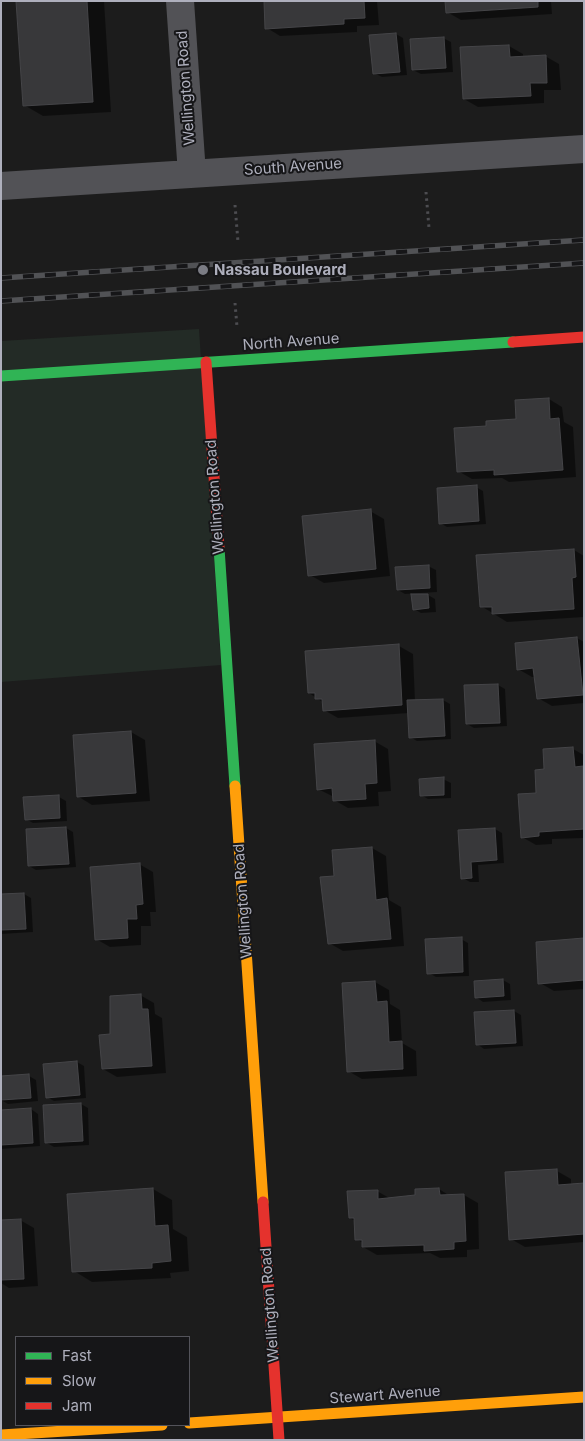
<!DOCTYPE html>
<style>
body{margin:0}
#map{position:relative;width:585px;height:1441px;overflow:hidden;background:#1c1c1c;font-family:Inter,sans-serif}
canvas{display:block}
.frame{position:absolute;inset:0;border:2px solid #aeafbc;pointer-events:none}
.legend{position:absolute;left:15px;top:1336px;width:175px;height:90px;box-sizing:border-box;background:#161618;border:1px solid #53535a;margin:0;padding:6px 9px;list-style:none;font-size:15px;color:#aeafbc}
.legend li{display:flex;align-items:center;gap:10px;height:25px}
.legend b{width:25px;border:1px solid #53535a}
</style>
<div id="map">
<canvas width="585" height="1441"></canvas>
<div class="frame"></div>
<ul class="legend">
<li><b style="height:6px;background:#30b455"></b>Fast</li>
<li><b style="height:6px;background:#ff9f0a"></b>Slow</li>
<li><b style="height:6px;background:#e5322d"></b>Jam</li>
</ul>
</div>
<script>
const c = document.querySelector('canvas').getContext('2d');
c.lineJoin = 'round';
function paint(path, color) { c.fillStyle = color; c.fill(path, 'evenodd'); }
const shape = rows => new Path2D(rows.map(r => 'M' + r).join(''));
function stroke(path, color, width, dash) { c.strokeStyle = color; c.lineWidth = width; c.lineCap = dash ? 'butt' : 'round'; c.setLineDash(dash || []); c.stroke(path); }
function label(font, color, halo, rows, align = 'center') {
  c.font = font + ' Inter,sans-serif'; c.lineWidth = 4; c.setLineDash([]); c.textBaseline = 'middle'; c.strokeStyle = halo; c.fillStyle = color; for (const [text, x, y, turn = 0] of rows) {
    c.save(); c.translate(x, y); c.rotate((+turn || 0) * Math.PI / 180); c.textAlign = isNaN(turn) ? turn : align; if (halo) c.strokeText(text, 0, 0); c.fillText(text, 0, 0); c.restore();
  }
}
const green = shape([
 [199,329,221,665,1,682,1,341]
]);
const shadow = shape([
 [18,1,104,1,111,112,43,116,24,105],
 [265,1,377,1,379,25,357,26,357,32,280,36,267,28],
 [447,1,551,1,552,14,461,20,447,12],
 [396,34,403,38,407,75,382,77,374,73,371,36],
 [443,38,451,42,453,72,421,74,413,70],
 [509,46,523,54,523,57,545,56,559,64,561,90,544,90,544,103,478,107,464,99],
 [549,399,562,407,564,422,573,427,576,477,509,482,502,478,472,479,458,471,517,420],
 [476,487,483,491,486,524,447,527,440,523],
 [370,511,384,519,390,576,324,583,310,575],
 [574,550,584,556,584,617,507,622,481,606],
 [428,566,436,570,437,592,405,594,398,590],
 [428,595,435,599,436,612,421,613,414,609],
 [577,638,584,642,584,703,552,706,538,698,536,677,532,677,518,669],
 [399,646,413,654,415,701,443,700,450,704,451,739,417,741,410,737,409,713,338,718,324,710,324,703,309,693],
 [498,685,505,689,507,726,474,728,467,724],
 [131,732,145,740,150,801,92,805,79,797],
 [374,741,388,749,391,791,378,792,379,806,348,808,334,800,334,797,318,789],
 [573,749,584,755,584,838,552,839,552,844,536,845,522,837,546,770],
 [443,779,451,783,451,798,428,799,421,795],
 [59,797,66,801,67,821,33,823,26,819],
 [66,828,73,832,76,867,36,870,29,866],
 [495,829,502,833,504,863,478,865,479,882,470,882,463,878,460,831],
 [372,848,386,856,389,900,401,907,404,946,343,951,329,943,336,877],
 [139,864,153,872,156,912,150,912,151,926,141,926,141,945,110,947,96,939],
 [24,894,31,898,33,932,1,934,1,895],
 [461,939,468,943,469,976,436,977,429,973],
 [584,939,584,989,554,991,540,983],
 [503,980,510,984,511,1000,483,1002,476,997],
 [375,982,389,990,390,1004,400,1010,402,1043,416,1051,417,1076,362,1079,348,1071],
 [140,995,154,1003,155,1014,162,1018,166,1073,117,1077,103,1069,112,1035],
 [514,1011,521,1015,523,1046,484,1049,477,1044],
 [77,1062,84,1066,86,1098,54,1101,47,1097],
 [29,1076,36,1080,38,1101,8,1104,1,1100],
 [81,1104,88,1108,89,1145,54,1147,47,1143],
 [31,1109,38,1114,40,1146,1,1149,1,1111],
 [557,1171,571,1179,571,1186,584,1185,584,1242,525,1247,511,1239],
 [153,1189,172,1200,173,1229,187,1237,189,1271,170,1273,171,1278,92,1282,74,1271],
 [439,1189,450,1196,464,1195,478,1203,479,1249,467,1250,467,1257,440,1258,430,1253,377,1255,363,1247,363,1243,356,1239,355,1221,350,1218,377,1191,391,1199,417,1196],
 [20,1220,34,1228,38,1286,9,1288,1,1283,1,1222]
]);
const building = shape([
 [16,1,87,1,93,102,23,106,16,1],
 [264,1,364,1,365,18,344,19,344,24,265,29,264,1],
 [445,1,538,1,538,7,446,13,445,1],
 [396,33,400,72,373,74,369,35,396,33],
 [444,37,446,68,412,70,410,39,444,37],
 [509,45,510,57,546,55,547,83,530,83,531,96,463,99,460,47,509,45],
 [549,398,550,419,559,418,563,470,494,475,494,470,457,472,454,428,486,426,486,421,516,419,515,400,549,398],
 [477,485,479,521,439,524,437,488,477,485],
 [371,509,376,569,308,576,302,516,371,509],
 [574,549,576,577,572,578,574,609,492,614,492,607,480,607,476,555,574,549],
 [429,565,430,588,397,590,395,567,429,565],
 [411,594,428,594,429,608,413,610,411,594],
 [577,637,583,695,537,699,533,668,517,670,515,643,577,637],
 [399,644,402,705,323,711,322,699,315,699,315,693,308,693,305,651,399,644],
 [498,684,500,723,466,724,464,685,498,684],
 [443,699,445,736,409,738,407,700,443,699],
 [131,731,136,793,77,797,73,735,131,731],
 [375,740,377,783,365,784,366,799,333,801,332,788,317,790,314,744,375,740],
 [573,747,575,767,583,766,584,829,539,832,539,836,521,838,518,794,536,793,535,770,544,769,543,749,573,747],
 [444,777,444,795,420,796,419,779,444,777],
 [59,795,60,818,25,820,23,797,59,795],
 [66,827,69,864,28,866,26,829,66,827],
 [495,828,497,860,471,862,472,878,461,879,458,830,495,828],
 [372,847,376,900,387,898,391,939,328,944,320,877,334,876,332,850,372,847],
 [140,863,143,904,136,905,137,919,127,919,128,938,95,940,90,867,140,863],
 [24,893,26,929,1,930,1,894,24,893],
 [462,937,463,972,427,974,425,939,462,937],
 [584,938,584,980,538,984,536,942,584,938],
 [503,979,504,996,475,998,474,981,503,979],
 [375,981,377,1002,387,1001,389,1042,402,1041,403,1069,347,1072,342,983,375,981],
 [141,994,142,1009,148,1009,152,1066,102,1069,99,1035,110,1034,110,996,141,994],
 [514,1010,516,1043,476,1045,474,1012,514,1010],
 [77,1061,80,1095,46,1098,43,1064,77,1061],
 [29,1074,31,1098,1,1100,1,1076,29,1074],
 [81,1103,83,1141,45,1143,43,1105,81,1103],
 [31,1108,33,1143,1,1145,1,1110,31,1108],
 [557,1169,558,1185,584,1183,584,1234,509,1240,505,1172,557,1169],
 [153,1188,155,1226,168,1225,171,1261,152,1263,152,1268,72,1272,67,1194,153,1188],
 [439,1188,440,1195,464,1194,466,1241,454,1242,454,1249,424,1251,424,1245,362,1247,362,1240,355,1240,354,1218,349,1218,347,1191,378,1190,378,1199,415,1195,415,1189,439,1188],
 [21,1219,24,1279,1,1280,1,1220,21,1219]
]);
const path = shape([
 [426,192,429,228],
 [235,205,238,242],
 [235,303,237,327]
]);
const street = shape([
 [180,1,192,174],
 [1,186,584,149]
]);
const fast = shape([
 [1,376,513,342],
 [219,548,235,786]
]);
const slow = shape([
 [235,786,263,1202],
 [189,1423,584,1397],
 [1,1435,162,1425]
]);
const jam = shape([
 [513,342,584,337],
 [206,362,219,548],
 [263,1202,279,1440]
]);
const rail = shape([
 [1,278,584,240],
 [1,301,584,263]
]);
const markers = [
 [203,270,6,"#7b7c84"]
];
const streetNames = [
 ["Wellington Road",186,88,-94],
 ["South Avenue",293,167,-4],
 ["North Avenue",291,342,-4],
 ["Wellington Road",215,497,-94],
 ["Wellington Road",243,901,-94],
 ["Wellington Road",270,1305,-94],
 ["Stewart Avenue",385,1395,-4]
];
const poiNames = [
 ["Nassau Boulevard",214,270]
];
paint(green, '#232b26');
paint(shadow, '#0007');
paint(building, '#38383a');
stroke(building, '#454548', 1);
stroke(path, '#4d4d51', 3, [2.5, 4]);
stroke(street, '#525256', 28);
stroke(fast, '#30b455', 11);
stroke(slow, '#ff9f0a', 11);
stroke(jam, '#e5322d', 11);
stroke(rail, '#515255', 5.5);
stroke(rail, '#161618', 4, [11]);
for (const [x, y, r, color] of markers) { const dot = new Path2D(); dot.arc(x, y, r, 0, 2 * Math.PI); c.fillStyle = color; c.fill(dot); stroke(dot, '#161618', 2); }
label('15px', '#aeafbc', '#161618', streetNames);
label('bold 15px', '#aeafbc', '#161618', poiNames, 'left');
</script>
